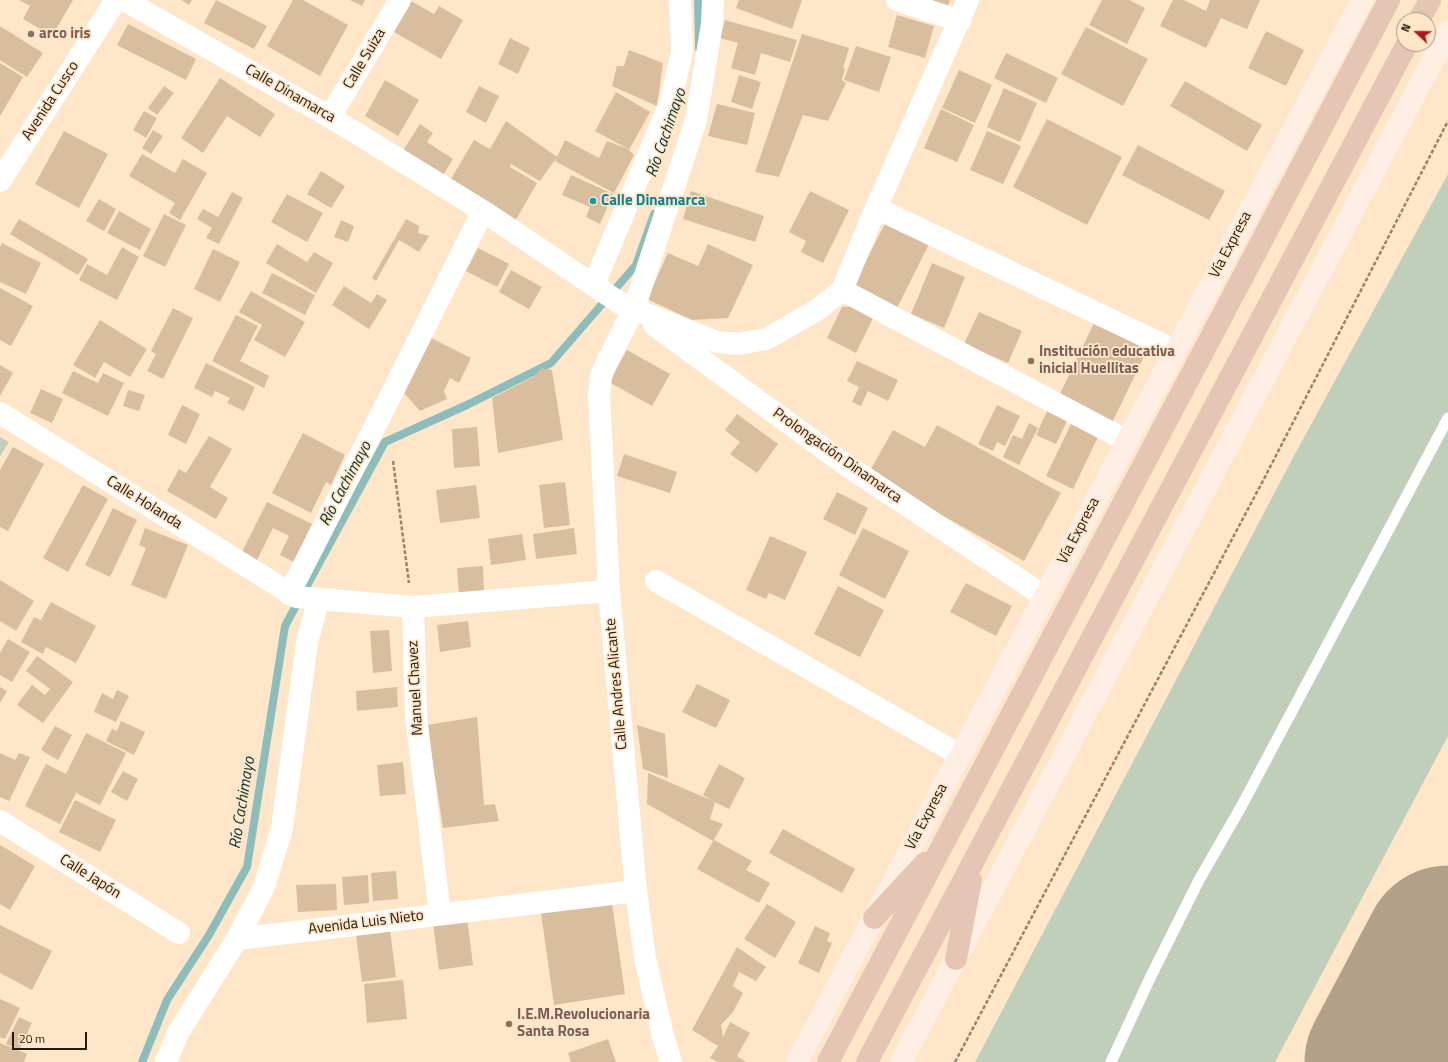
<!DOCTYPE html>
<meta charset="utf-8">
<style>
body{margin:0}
#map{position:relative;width:1448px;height:1062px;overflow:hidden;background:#ffe6c9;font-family:"Titillium Web",sans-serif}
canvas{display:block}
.north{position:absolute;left:1396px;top:12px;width:40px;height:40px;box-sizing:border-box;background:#ffe6c9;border:1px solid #a7947f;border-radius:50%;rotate:292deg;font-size:11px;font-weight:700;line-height:16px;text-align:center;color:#22190f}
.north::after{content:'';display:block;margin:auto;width:14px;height:18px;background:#aa1719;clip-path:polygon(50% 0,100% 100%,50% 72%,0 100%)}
.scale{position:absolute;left:12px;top:1032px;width:75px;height:18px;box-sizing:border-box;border:2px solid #22190f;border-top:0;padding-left:5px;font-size:12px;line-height:14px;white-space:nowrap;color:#22190f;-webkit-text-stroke:3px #ffe6c9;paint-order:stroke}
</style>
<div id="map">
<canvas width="1448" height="1062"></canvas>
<div class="north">N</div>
<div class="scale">20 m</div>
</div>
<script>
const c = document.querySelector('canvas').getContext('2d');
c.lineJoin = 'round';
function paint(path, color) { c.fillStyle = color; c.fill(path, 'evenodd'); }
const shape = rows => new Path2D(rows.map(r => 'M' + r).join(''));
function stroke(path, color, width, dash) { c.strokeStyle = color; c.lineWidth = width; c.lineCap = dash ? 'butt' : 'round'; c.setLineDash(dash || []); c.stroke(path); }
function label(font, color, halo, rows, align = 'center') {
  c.font = font + ' "Titillium Web",sans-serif'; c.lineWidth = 3.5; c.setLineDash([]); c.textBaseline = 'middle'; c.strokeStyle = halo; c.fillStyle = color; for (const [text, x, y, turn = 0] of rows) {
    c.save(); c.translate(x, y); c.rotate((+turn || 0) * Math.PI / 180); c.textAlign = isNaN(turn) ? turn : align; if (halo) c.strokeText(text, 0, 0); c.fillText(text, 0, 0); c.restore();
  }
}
const green = shape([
 [1448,174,1448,736,1275,1062,975,1062,1296,452],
 [0,437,9,442,0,456]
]);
const stream = shape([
 [698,0,699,48],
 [142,1062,167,1000,209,935,247,867,285,626,385,442,469,404,551,363,636,265,654,214]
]);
const runway = shape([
 [1389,1062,1448,950]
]);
const building = shape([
 [19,0,73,0,52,36,23,19,30,6],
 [181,0,192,0,189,5],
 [216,0,267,26,254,49,204,23],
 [293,0,303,0,348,25,320,76,267,46],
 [350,0,365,0,362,6],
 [739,0,802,0,792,29,736,8],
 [919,0,950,0,946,10],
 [1102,0,1129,0,1145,8,1127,44,1089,25],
 [1173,0,1184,0,1206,11,1210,0,1260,0,1247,29,1221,18,1206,48,1160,26],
 [411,1,434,14,439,6,463,20,441,59,394,32],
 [897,15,934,26,925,58,888,47],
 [725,20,797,40,790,62,761,53,755,75,731,68,738,43,720,38],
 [128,24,196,59,186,80,117,45],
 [0,26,43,53,27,77,0,60],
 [1086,27,1148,59,1123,106,1061,74],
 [1266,31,1304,50,1286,86,1248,68],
 [802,34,849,48,843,68,845,69,842,80,846,83,828,121,803,115,779,177,755,172],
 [510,38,530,48,518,74,498,64],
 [856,46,891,57,879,92,844,80],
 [629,50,663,63,657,106,612,86,617,66,624,66],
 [1006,53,1058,78,1046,103,994,78],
 [0,63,23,77,0,116],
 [959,70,992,85,975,123,942,108],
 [739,75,761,82,752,109,731,102],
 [220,78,275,114,260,137,227,116,203,153,181,138],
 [385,80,419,100,398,136,365,116],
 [1185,81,1262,125,1247,151,1170,106],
 [164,86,174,93,157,115,148,108],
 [479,86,499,96,486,123,466,112],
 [1004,88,1037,103,1020,142,987,127],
 [616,92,650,112,629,150,634,155,614,193,555,161,557,157,540,181,511,164,510,167,537,183,514,223,448,184,474,140,490,149,506,121,557,157,565,140,599,158,607,141,628,149,595,131],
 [717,104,755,113,747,145,708,136],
 [941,109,974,125,957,162,924,148],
 [144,111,157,118,146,138,133,130],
 [1047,119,1122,157,1087,225,1013,187],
 [420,124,433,133,427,142,453,159,442,177,402,152],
 [153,130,163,136,151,154,142,148],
 [64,131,108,154,79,208,35,184],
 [987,131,1021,146,1003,184,970,170],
 [1138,145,1225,191,1209,220,1122,175],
 [142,154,175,173,183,159,207,173,180,220,169,213,175,203,129,176],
 [321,171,345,186,331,208,307,194],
 [571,175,613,194,600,224,586,217,590,207,562,195],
 [691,191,764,216,755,242,683,219],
 [810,191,849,210,823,263,801,252,806,241,789,232],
 [232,192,243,198,219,244,206,238,212,228,197,219,203,209,218,217],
 [287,194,323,213,307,242,271,222],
 [99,199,116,209,104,231,86,221],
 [119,211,151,229,140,250,107,233],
 [164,214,186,225,165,267,143,256],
 [19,219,88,259,78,275,10,234],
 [406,219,419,226,418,233,429,236,419,252,399,240,376,281,372,278],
 [341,220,354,226,348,242,334,237],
 [887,220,930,242,897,308,853,286],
 [2,243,41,263,26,294,0,282,0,247],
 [277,244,307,262,314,252,333,263,316,293,266,263],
 [708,244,753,265,728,318,692,320,647,299,668,253,698,266],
 [122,247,139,257,117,300,79,280,87,264,107,275],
 [478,248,509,264,497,287,466,271],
 [213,249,240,262,220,302,194,289],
 [932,263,965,277,944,328,911,314],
 [511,270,542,287,529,309,499,292],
 [272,273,315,295,305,315,262,293],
 [344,286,371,303,377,294,387,300,369,329,332,305],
 [0,288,33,306,11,346,0,340],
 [251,291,305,322,285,357,254,340,262,325,239,312],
 [854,306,874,316,856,353,827,338,842,307],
 [173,308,193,318,163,379,147,371,156,354,151,351],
 [979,312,1022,331,1008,363,964,344],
 [236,315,258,326,240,361,269,376,264,388,212,361],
 [100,320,147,349,130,377,104,362,95,378,73,365],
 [1094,323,1148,348,1111,425,1057,400],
 [431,338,471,358,459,383,450,378,444,391,447,399,420,411,404,393],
 [627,350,670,374,652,406,609,382],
 [857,361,898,380,888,401,868,391,861,406,852,402,859,387,847,381],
 [206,363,255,387,244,411,227,403,230,398,215,391,212,397,194,388],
 [0,365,13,373,0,396],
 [542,368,552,370,563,440,498,453,492,398,533,377],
 [73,371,98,383,103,373,124,383,108,416,62,393],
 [41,389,63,399,52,423,30,413],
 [128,390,145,395,139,411,123,406],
 [182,405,200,414,186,444,168,435],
 [997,405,1020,416,1005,446,997,442,993,451,978,444],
 [1050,405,1070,415,1056,444,1036,435],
 [737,414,778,444,757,473,730,454,740,442,725,430],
 [1029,423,1038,428,1019,465,1003,457,1013,435,1022,439],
 [1071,424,1098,437,1073,489,1046,476],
 [937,425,1061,493,1024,561,868,474,893,430,925,447],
 [477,427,480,466,454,468,452,429],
 [303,433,345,455,331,485,326,482,311,513,272,493],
 [209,436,232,449,210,487,228,498,216,519,167,491,179,469,186,473],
 [13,447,44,464,8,531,0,527,0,470],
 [624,454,677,472,670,493,617,476],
 [565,482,570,525,544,528,539,485],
 [83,485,108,499,68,572,43,558],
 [476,485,480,518,440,523,436,490],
 [837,492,868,508,855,535,823,519],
 [267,502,312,524,294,562,280,555,289,536,273,528,255,564,240,556],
 [113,508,137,520,110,577,85,565],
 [145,528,188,545,166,599,131,585,146,548,139,545],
 [574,528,577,554,536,559,533,534],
 [863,528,909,551,885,599,839,575],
 [522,534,526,560,491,565,488,539],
 [770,536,807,552,785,600,769,593,766,599,746,590],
 [483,566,484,594,459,596,457,568],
 [0,580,34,601,16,631,0,621],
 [966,583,1012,606,996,636,950,612],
 [838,586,884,610,860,657,814,634],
 [51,602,96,626,76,663,46,647,43,654,21,642,34,617,41,620],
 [468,621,471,647,440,652,437,625],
 [389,630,392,671,373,673,370,631],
 [8,639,30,652,12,682,0,675,0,653],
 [37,656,73,682,43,723,17,705,32,685,45,695,50,689,26,671],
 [697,684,730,700,716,728,682,712],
 [0,687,7,691,0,703],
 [397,687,398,707,357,711,356,691],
 [117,690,129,696,116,722,94,712,102,693,113,699],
 [477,717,484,805,495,804,499,821,443,828,427,725],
 [121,721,145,732,134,755,106,741,112,729,117,731],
 [637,725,665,734,668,778,643,769],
 [55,726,72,735,58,760,41,750],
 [86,733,126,753,100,805,76,793,60,824,25,806,46,764,66,774],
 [0,753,15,760,19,753,30,757,9,801,0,797],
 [403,762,406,794,380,796,377,765],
 [719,764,745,778,729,809,715,802,710,819,723,824,713,841,647,804,648,773,713,801,703,795],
 [123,771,138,779,127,801,111,792],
 [75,800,116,820,100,852,59,832],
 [783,829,855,869,842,893,769,853],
 [714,840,752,861,746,870,770,883,759,903,697,869],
 [0,845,35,866,10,910,0,904],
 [396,871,398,899,373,901,371,873],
 [368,875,369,903,344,905,342,877],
 [336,884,337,910,298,912,296,885],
 [612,903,625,994,554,1005,541,913],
 [767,904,796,922,775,958,744,939],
 [467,918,473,965,439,970,433,923],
 [0,925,52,951,32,990,0,973],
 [815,926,830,933,827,941,832,943,819,973,798,963],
 [390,929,396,977,362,982,356,934],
 [737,947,766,967,756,981,739,972,733,986,743,993,733,1012,721,1025,723,1037,730,1022,750,1033,737,1056,746,1062,718,1062,710,1058,718,1046,692,1030],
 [403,980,407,1019,367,1023,364,984],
 [0,999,20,1008,5,1039,0,1037],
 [19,1017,32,1023,19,1050,6,1044],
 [608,1039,616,1062,571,1062,568,1053],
 [0,1043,27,1054,24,1062,0,1062]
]);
const path = shape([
 [393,461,409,583],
 [955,1062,1266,475,1448,121]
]);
const lane = shape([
 [1111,1062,1150,978,1199,880,1241,807,1448,418]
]);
const street = shape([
 [124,0,330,117,483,211,623,305,717,342,739,344,766,339,817,310,842,290,876,208,968,0],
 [897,0,960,21],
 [330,117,400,0],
 [0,181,116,0],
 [876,208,1174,350],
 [594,284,670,103,682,52,680,0],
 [842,290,1127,441],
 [654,325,849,467,1044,596],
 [0,413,296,597,413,607,609,591],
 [656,581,960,755],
 [289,594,387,403,483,211],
 [413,607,416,716,440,914],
 [0,821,179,933],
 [237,939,264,887,282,828,307,643,318,600],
 [166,1062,178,1033,237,939,636,891],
 [671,1062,663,1036,645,958,636,891,609,591,599,395,601,376,608,360,634,309,696,120,712,24,713,0]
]);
const secondary = shape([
 [797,1062,1362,0],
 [901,1062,1448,32]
]);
const primary = shape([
 [1419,20,1430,0],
 [874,918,925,863],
 [956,959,971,880],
 [828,1062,1389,0],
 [867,1062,1407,44]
]);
const markers = [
 [31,34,4,"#8d6e63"],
 [593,201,4,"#0f9aa8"],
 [1031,361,4,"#8d6e63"],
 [509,1024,4,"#8d6e63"]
];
const educationNames = [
 ["arco iris",39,34],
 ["Institución educativa",1039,352],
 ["inicial Huellitas",1039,369],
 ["I.E.M.Revolucionaria",517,1015],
 ["Santa Rosa",517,1032]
];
const streetNames = [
 ["Calle Suiza",365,59,-59],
 ["Calle Dinamarca",290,94,30],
 ["Avenida Cusco",51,101,-57],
 ["Vía Expresa",1231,245,-62],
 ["Prolongación Dinamarca",837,456,35],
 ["Calle Holanda",144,503,32],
 ["Vía Expresa",1079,531,-62],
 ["Calle Andres Alicante",617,684,-95],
 ["Manuel Chavez",416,688,-93],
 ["Vía Expresa",927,817,-62],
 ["Calle Japón",90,877,32],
 ["Avenida Luis Nieto",366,923,-7]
];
const cultureNames = [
 ["Calle Dinamarca",601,201]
];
const waterNames = [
 ["Río Cachimayo",667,133,-71],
 ["Río Cachimayo",346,484,-62],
 ["Río Cachimayo",243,803,-81]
];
paint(green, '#c0cfb9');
stroke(stream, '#8cbdbd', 8);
stroke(runway, '#b3a089', 169);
paint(building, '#d8bd9f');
stroke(path, '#958470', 2.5, [4, 2]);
stroke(lane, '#fff', 11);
stroke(street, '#fff', 22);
stroke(secondary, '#ffeee4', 22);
stroke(primary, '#e5c5b3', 22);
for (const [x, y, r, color] of markers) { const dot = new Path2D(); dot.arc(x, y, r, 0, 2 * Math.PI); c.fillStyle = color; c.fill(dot); stroke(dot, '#ffe6c9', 1.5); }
label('bold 15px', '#785e54', '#ffe6c9', educationNames, 'left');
label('15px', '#22190f', '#ffe6c9', streetNames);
label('bold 15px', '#0d838f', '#ffe6c9', cultureNames, 'left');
label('italic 16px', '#003031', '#ffe6c9', waterNames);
</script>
